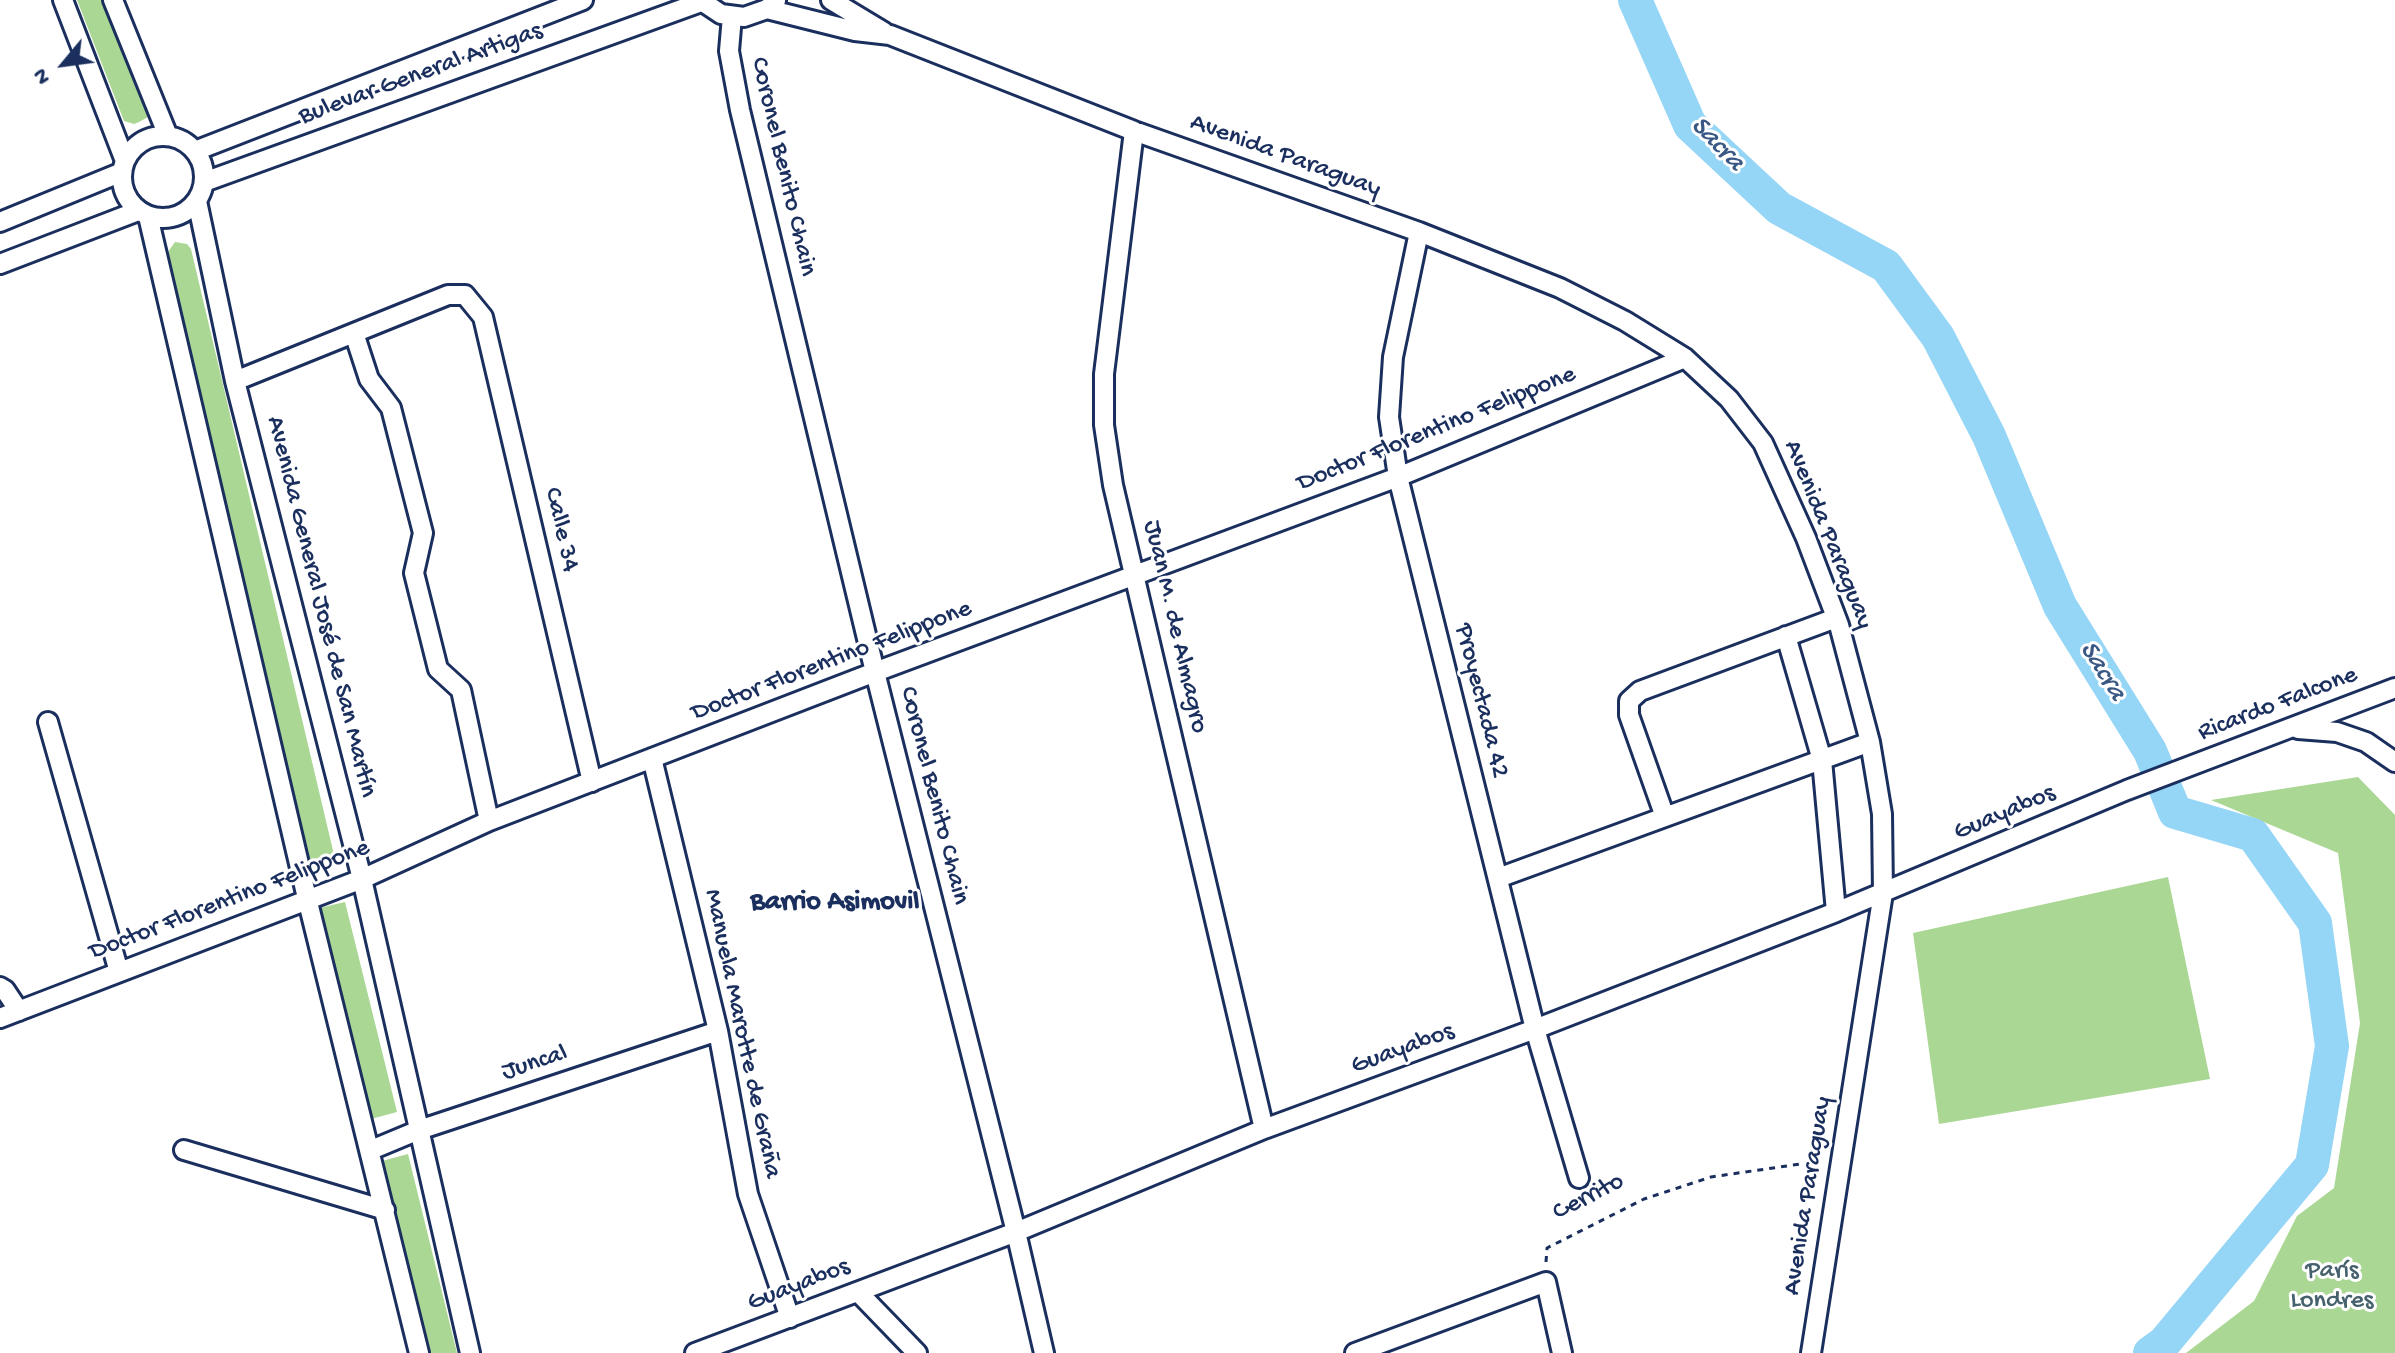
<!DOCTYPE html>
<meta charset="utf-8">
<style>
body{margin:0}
#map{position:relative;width:2395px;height:1353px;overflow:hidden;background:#fff;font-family:"Gochi Hand",sans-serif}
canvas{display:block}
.north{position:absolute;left:24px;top:24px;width:80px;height:80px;-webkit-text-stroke:6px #fff;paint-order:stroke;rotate:241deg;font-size:22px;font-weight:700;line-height:32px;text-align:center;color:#1b2f5e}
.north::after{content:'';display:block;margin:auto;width:28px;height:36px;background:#1b2f5e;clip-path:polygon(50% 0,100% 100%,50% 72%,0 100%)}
</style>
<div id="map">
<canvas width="2395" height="1353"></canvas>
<div class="north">N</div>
</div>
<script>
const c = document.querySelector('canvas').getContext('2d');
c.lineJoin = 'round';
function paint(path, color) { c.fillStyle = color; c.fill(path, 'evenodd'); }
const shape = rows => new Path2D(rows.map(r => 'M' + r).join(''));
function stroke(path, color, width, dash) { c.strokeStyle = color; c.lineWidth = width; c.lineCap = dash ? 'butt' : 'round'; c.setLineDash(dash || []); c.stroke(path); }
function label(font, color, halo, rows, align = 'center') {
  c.font = font + ' "Gochi Hand",sans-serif'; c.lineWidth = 6; c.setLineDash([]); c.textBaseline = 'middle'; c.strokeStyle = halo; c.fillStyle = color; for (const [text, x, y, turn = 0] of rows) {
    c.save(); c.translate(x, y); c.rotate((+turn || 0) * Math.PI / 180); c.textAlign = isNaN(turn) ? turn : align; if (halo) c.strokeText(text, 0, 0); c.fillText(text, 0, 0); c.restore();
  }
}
const green = shape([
 [77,0,104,0,148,111,148,117,139,122,134,124,124,121],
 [175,242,187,244,191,249,335,859,308,865,170,265,168,252],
 [2358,777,2395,815,2395,1353,2186,1353,2254,1301,2297,1216,2334,1188,2360,1023,2338,853,2211,800],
 [2168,877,2210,1079,1939,1124,1913,933],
 [345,902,397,1112,371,1119,319,908],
 [408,1154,457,1353,430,1353,382,1161]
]);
const river = shape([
 [1635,0,1690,125,1779,208,1886,266,1938,337,1989,436,2060,606,2150,751,2175,812,2253,835,2315,923,2332,1046,2312,1165,2164,1343,2150,1353]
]);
const path = shape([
 [1546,1262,1547,1248,1644,1199,1711,1177,1821,1161]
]);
const minor = shape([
 [63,0,125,161],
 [113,0,168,136],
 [700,0,721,14,744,17,767,9,776,1],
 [831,0,884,32],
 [767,9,855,31,890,35,1134,131,1419,232,1560,288,1625,321,1685,358,1729,399,1763,443,1806,538,1839,625,1870,742,1882,814,1883,893,1811,1353],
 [732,16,729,51,740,110,875,672,1016,1232,1044,1353],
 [1134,131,1104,374,1104,425,1113,485,1264,1129],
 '122 177a41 41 0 1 1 82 0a41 41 0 1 1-82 0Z',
 [195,151,583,0],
 [204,182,701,2],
 [197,201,235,381,362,879,470,1353],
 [148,216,307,898,419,1353],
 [0,222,122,172],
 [1419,232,1393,357,1389,417,1398,477,1535,1029,1579,1178],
 [0,264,138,211],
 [354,333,369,379,391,408,423,533,414,573,438,669,461,690,489,821],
 [235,381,448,295,465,295,483,317,592,782],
 [1786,636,1822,760,1836,912],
 [48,722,119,972],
 [2298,729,2337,732,2366,742,2395,762],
 [652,758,718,1031,748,1194,790,1318],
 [1665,817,1629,715,1629,701,1640,691,1836,618],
 [1498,878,1870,742],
 [0,987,5,990,19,1011],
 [0,1018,362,879,489,821,875,672,1398,477,1685,358],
 [184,1150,385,1210],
 [371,1150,419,1130,718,1031],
 [858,1292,917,1353],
 [695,1353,1016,1232,1264,1129,1535,1029,1836,912,2127,790,2395,688],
 [1355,1353,1546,1282,1562,1353]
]);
const streetNames = [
 ["Bulevar General Artigas",421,75,-20],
 ["Avenida Paraguay",1285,157,20],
 ["Coronel Benito Chain",782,167,77],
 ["Doctor Florentino Felippone",1437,430,-22],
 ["Calle 34",560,530,77],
 ["Avenida Paraguay",1827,535,68],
 ["Avenida General José de San Martín",320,607,76],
 ["Juan M. de Almagro",1174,627,77],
 ["Doctor Florentino Felippone",832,662,-21],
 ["Proyectada 42",1480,701,76],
 ["Ricardo Falcone",2278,705,-21],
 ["Coronel Benito Chain",933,796,76],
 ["Guayabos",2005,814,-23],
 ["Doctor Florentino Felippone",230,901,-21],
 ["Manuela Marotte de Graña",741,1034,78],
 ["Guayabos",1403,1050,-20],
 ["Juncal",535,1064,-18],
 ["Avenida Paraguay",1809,1196,-81],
 ["Cerrito",1589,1198,-27],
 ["Guayabos",799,1286,-21]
];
const parkNames = [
 ["París",2332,1272],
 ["Londres",2332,1302]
];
const waterNames = [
 ["Sacra",1716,145,46],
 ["Sacra",2101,672,58]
];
const neighbourhoodNames = [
 ["Barrio Asimovil",835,904]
];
paint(green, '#abd795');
stroke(river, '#95d5f6', 34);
stroke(minor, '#1b2f5e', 24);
stroke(path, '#1b2f5e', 3, [6, 6]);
stroke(minor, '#fff', 18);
label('26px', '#1b2f5e', '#fff', streetNames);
label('26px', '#46616e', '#fff', parkNames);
label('italic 28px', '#3a5884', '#fff', waterNames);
label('bold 28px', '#1b2f5e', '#fff', neighbourhoodNames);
</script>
